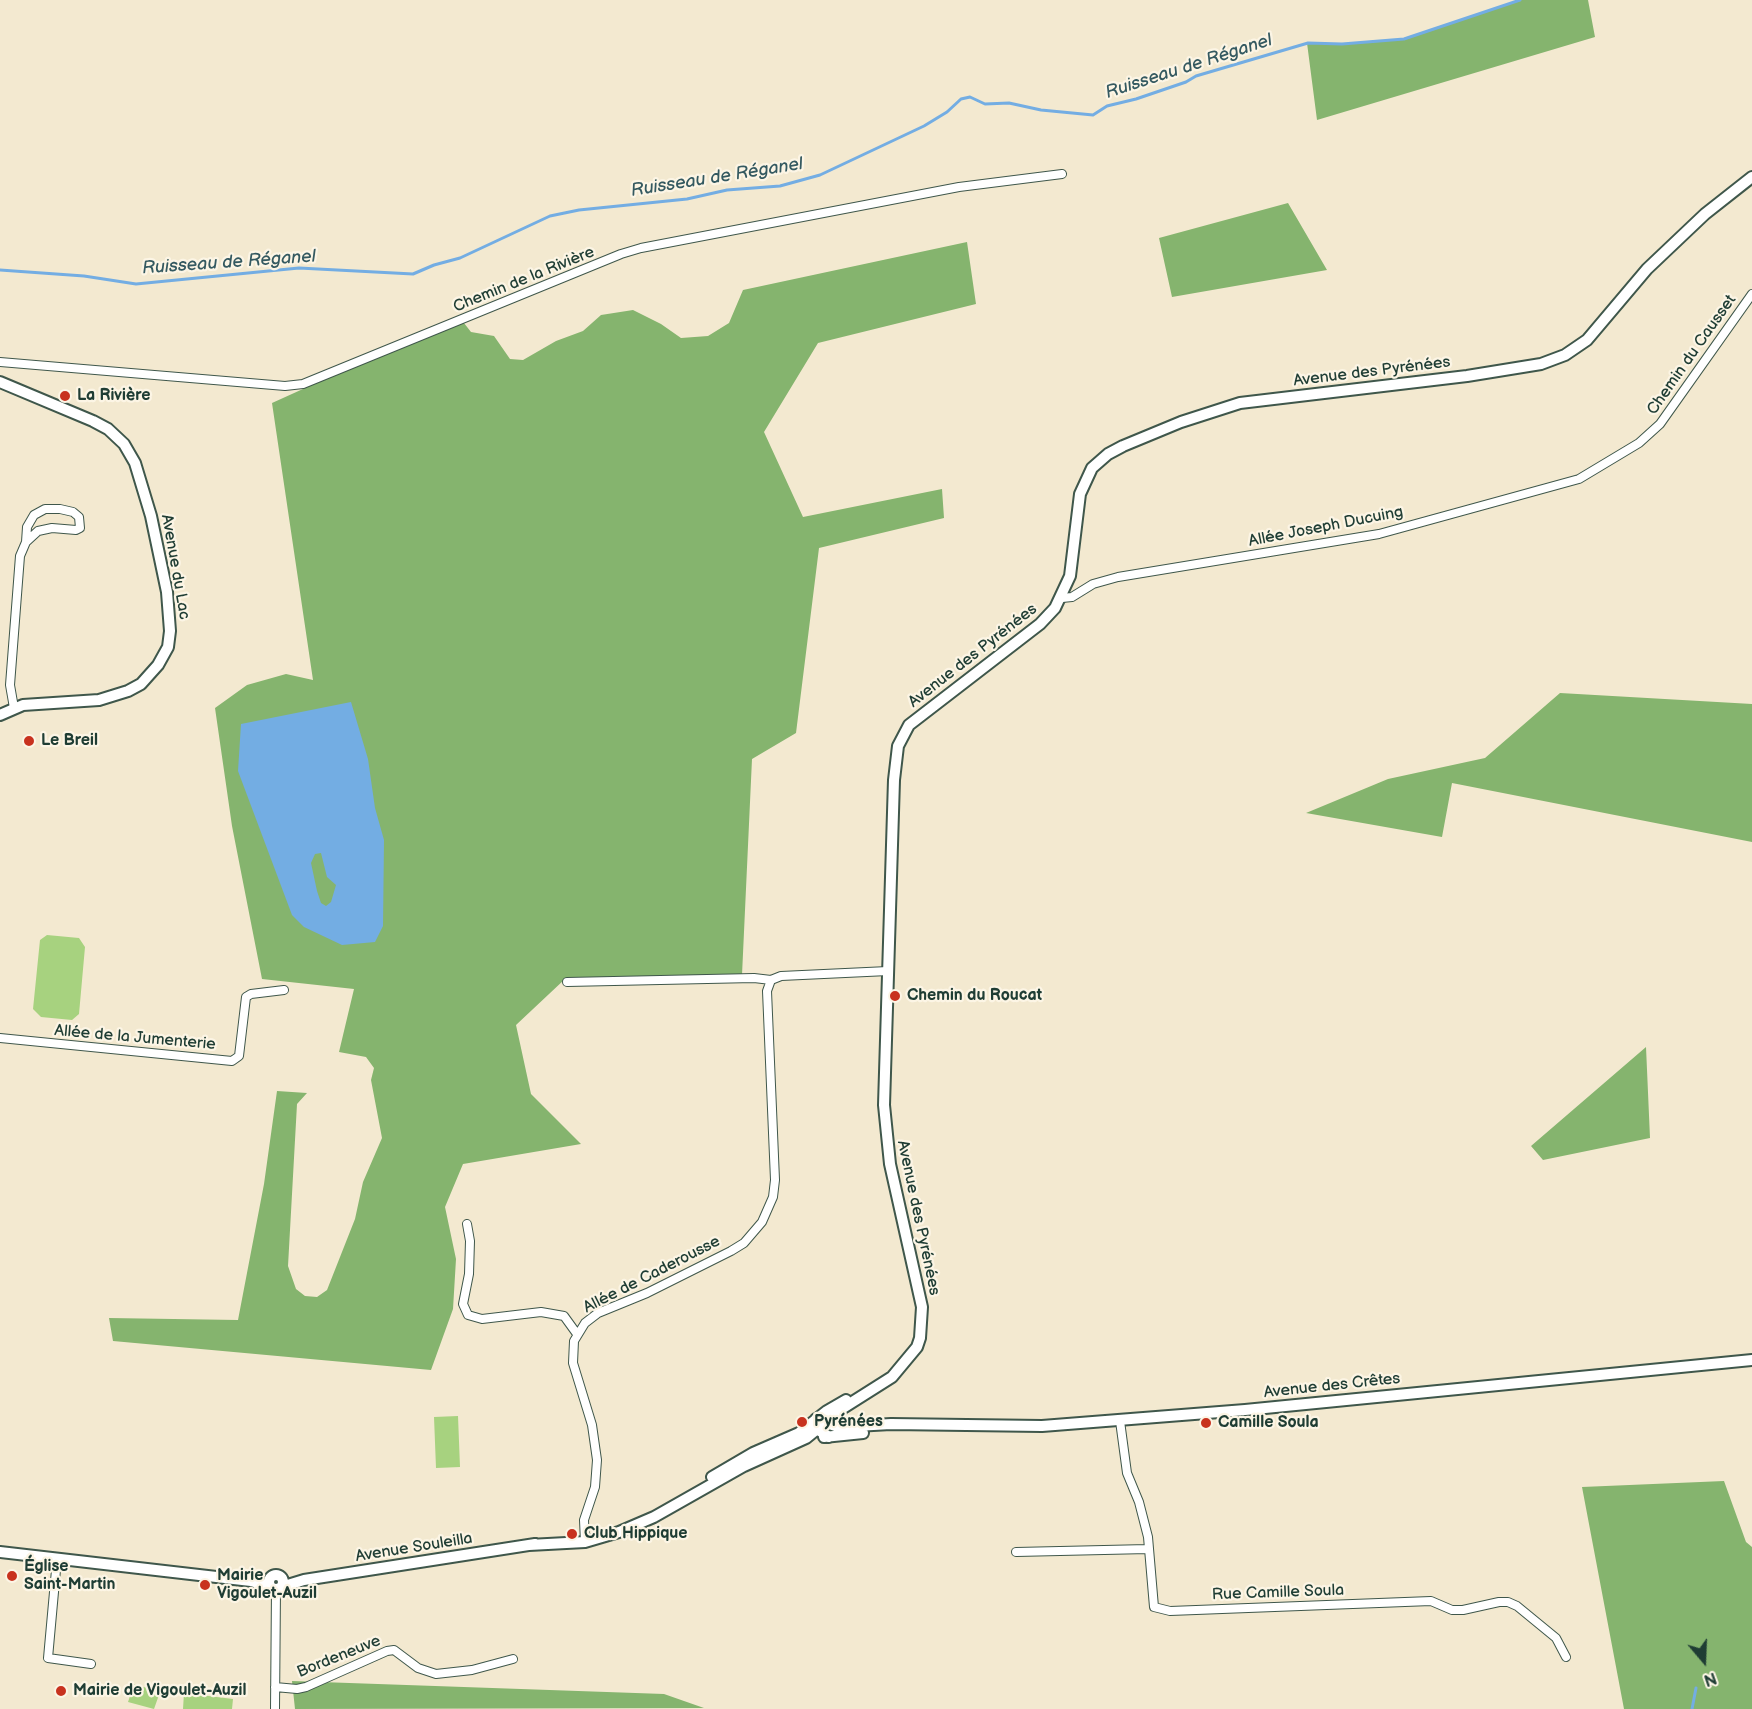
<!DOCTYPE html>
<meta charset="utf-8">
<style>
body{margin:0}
#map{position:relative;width:1752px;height:1709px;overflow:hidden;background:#f3e9d0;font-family:"Balsamiq Sans",sans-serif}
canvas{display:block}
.north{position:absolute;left:1674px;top:1631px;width:60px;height:60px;-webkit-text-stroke:4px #fcf5e5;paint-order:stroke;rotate:161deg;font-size:16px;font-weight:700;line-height:24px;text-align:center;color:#1f3d34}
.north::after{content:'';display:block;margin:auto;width:21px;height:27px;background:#1f3d34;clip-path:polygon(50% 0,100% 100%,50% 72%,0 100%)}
</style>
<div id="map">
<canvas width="1752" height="1709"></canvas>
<div class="north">N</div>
</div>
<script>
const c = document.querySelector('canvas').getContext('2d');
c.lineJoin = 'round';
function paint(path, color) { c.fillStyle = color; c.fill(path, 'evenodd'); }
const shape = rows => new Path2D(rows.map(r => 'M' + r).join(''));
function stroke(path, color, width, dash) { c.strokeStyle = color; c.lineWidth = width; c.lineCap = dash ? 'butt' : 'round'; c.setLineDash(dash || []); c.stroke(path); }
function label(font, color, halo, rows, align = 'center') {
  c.font = font + ' "Balsamiq Sans",sans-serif'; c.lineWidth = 4.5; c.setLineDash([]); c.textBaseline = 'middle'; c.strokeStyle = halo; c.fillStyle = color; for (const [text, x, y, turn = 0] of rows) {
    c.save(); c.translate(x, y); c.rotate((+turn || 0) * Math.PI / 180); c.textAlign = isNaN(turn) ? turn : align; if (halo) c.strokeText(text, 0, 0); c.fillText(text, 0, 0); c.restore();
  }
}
const green = shape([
 [47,935,79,938,85,947,79,1014,72,1020,41,1017,33,1009,40,940],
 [458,1416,460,1467,436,1468,434,1417],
 [134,1684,160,1692,154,1709,128,1702],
 [184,1693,233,1699,232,1709,183,1709]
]);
const forest = shape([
 [1520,0,1588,0,1595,37,1317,120,1307,43,1342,44,1404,39],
 [1288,203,1327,270,1172,297,1159,238],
 [967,242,976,304,818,343,764,432,803,517,942,489,944,518,819,548,796,733,752,759,742,975,565,979,516,1025,531,1094,581,1144,463,1164,445,1207,456,1259,453,1309,431,1370,113,1341,109,1318,238,1320,264,1184,277,1091,307,1093,297,1104,288,1266,296,1289,305,1296,317,1297,327,1290,355,1219,363,1182,382,1138,371,1080,374,1068,366,1057,339,1052,354,989,262,979,232,826,215,708,247,685,286,674,313,680,272,403,460,318,471,332,494,336,510,359,523,360,556,341,583,331,601,315,633,310,661,324,681,338,708,336,729,323,743,290],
 [1560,693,1752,704,1752,842,1452,783,1442,837,1306,813,1388,779,1485,758],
 [1646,1047,1650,1138,1543,1160,1531,1146],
 [1724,1481,1746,1542,1752,1547,1752,1709,1624,1709,1582,1487],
 [292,1681,664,1694,704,1708,295,1709]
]);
const water = shape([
 [351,702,368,759,375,808,384,840,383,926,375,942,342,945,304,927,292,915,238,771,241,724],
 [321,853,327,877,336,885,331,902,326,906,321,903,317,891,311,863,315,854]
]);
const stream = shape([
 [0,270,84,276,136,284,299,268,413,274,434,265,460,258,550,216,579,210,687,199,727,190,780,186,820,175,924,126,947,112,961,99,970,97,985,104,1009,103,1041,110,1093,115,1107,106,1136,99,1186,82,1196,76,1308,43,1342,44,1404,39,1520,0],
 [1692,1709,1696,1688]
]);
const street = shape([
 [0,362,285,386,303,384,621,254,641,248,959,187,1062,174],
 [1062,598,1072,597,1093,584,1118,577,1379,534,1579,479,1639,443,1660,424,1752,294],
 [14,708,10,685,20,556,26,542,38,531,52,528,76,530,80,528,79,517,73,512,60,509,45,509,34,515,27,527,26,542],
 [567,982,754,978,771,980,781,976,888,971],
 [0,1038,232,1061,239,1056,246,997,251,994,284,990],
 [467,1224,470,1241,469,1274,463,1304,468,1315,482,1319,541,1312,564,1316,577,1334],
 [1120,1421,1127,1473,1139,1502,1148,1537,1154,1607,1170,1611,1431,1601,1452,1610,1463,1610,1499,1602,1508,1602,1517,1606,1556,1638,1566,1657],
 [585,1542,584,1520,595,1487,597,1460,592,1425,573,1363,574,1341,585,1323,598,1313,647,1293,731,1251,744,1243,762,1222,773,1197,775,1180,767,991,771,980],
 [1016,1552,1148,1549],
 [57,1559,48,1658,91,1664],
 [275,1687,297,1689,306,1687,387,1651,394,1650,418,1668,436,1674,472,1670,513,1659],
 [275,1709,276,1589]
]);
const secondary = shape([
 [0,382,93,421,108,429,124,444,135,463,151,516,167,592,170,631,168,647,158,665,141,684,128,691,99,700,23,705,0,715],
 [824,1437,863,1433],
 [829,1437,817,1429,816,1419,838,1427,891,1424,1042,1426,1245,1410,1752,1360],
 [712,1477,753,1453,799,1433,827,1411,846,1400],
 [529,1545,585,1542,619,1532,654,1517,744,1466,806,1438,843,1408,892,1377,917,1347,920,1338,922,1307,890,1164,884,1105,894,780,898,746,909,725,1040,624,1055,608,1070,576,1080,494,1092,468,1108,454,1123,446,1181,422,1240,403,1467,376,1541,364,1565,355,1587,340,1647,269,1705,214,1752,177],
 [0,1552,251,1581,271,1587],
 '269 1582a7 7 0 1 1 14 0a7 7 0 1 1-14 0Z',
 [281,1587,304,1580,535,1544]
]);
const markers = [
 [65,396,6,"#c8321e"],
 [29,741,6,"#c8321e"],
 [895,996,6,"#c8321e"],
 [802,1422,6,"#c8321e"],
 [1206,1423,6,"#c8321e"],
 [572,1534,6,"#c8321e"],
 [12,1576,6,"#c8321e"],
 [205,1585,6,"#c8321e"],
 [61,1691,6,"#c8321e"]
];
const streetNames = [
 ["Chemin de la Rivière",524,280,-22],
 ["Chemin du Causset",1692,355,-55],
 ["Avenue des Pyrénées",1372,372,-7],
 ["Allée Joseph Ducuing",1326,527,-11],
 ["Avenue du Lac",175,567,80],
 ["Avenue des Pyrénées",973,656,-38],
 ["Allée de la Jumenterie",135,1038,5],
 ["Avenue des Pyrénées",918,1218,78],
 ["Allée de Caderousse",652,1275,-27],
 ["Avenue des Crêtes",1332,1386,-6],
 ["Avenue Souleilla",414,1548,-9],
 ["Rue Camille Soula",1278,1593,-2],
 ["Bordeneuve",339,1657,-22]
];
const poiNames = [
 ["La Rivière",77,396],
 ["Le Breil",41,741],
 ["Chemin du Roucat",907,996],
 ["Pyrénées",814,1422],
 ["Camille Soula",1218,1423],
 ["Club Hippique",584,1534],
 ["Église",24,1567],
 ["Saint-Martin",24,1585],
 ["Mairie",217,1576],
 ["Vigoulet-Auzil",217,1594],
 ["Mairie de Vigoulet-Auzil",73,1691]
];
const waterNames = [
 ["Ruisseau de Réganel",1189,67,-18],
 ["Ruisseau de Réganel",717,178,-9],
 ["Ruisseau de Réganel",229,263,-4]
];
paint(green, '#a7d27f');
paint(forest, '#85b46e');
paint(water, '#73ade3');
stroke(stream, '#73ade3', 3);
stroke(street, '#3f574b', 10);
stroke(secondary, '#3f574b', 14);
stroke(street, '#fff', 8);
stroke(secondary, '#fff', 10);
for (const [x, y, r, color] of markers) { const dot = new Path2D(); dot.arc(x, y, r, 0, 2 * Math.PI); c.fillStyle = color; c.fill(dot); stroke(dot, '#fcf5e5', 2); }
label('16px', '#1f3d34', '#fcf5e5', streetNames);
label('bold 16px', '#1f3d34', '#fcf5e5', poiNames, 'left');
label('italic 18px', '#345960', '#fcf5e5', waterNames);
</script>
